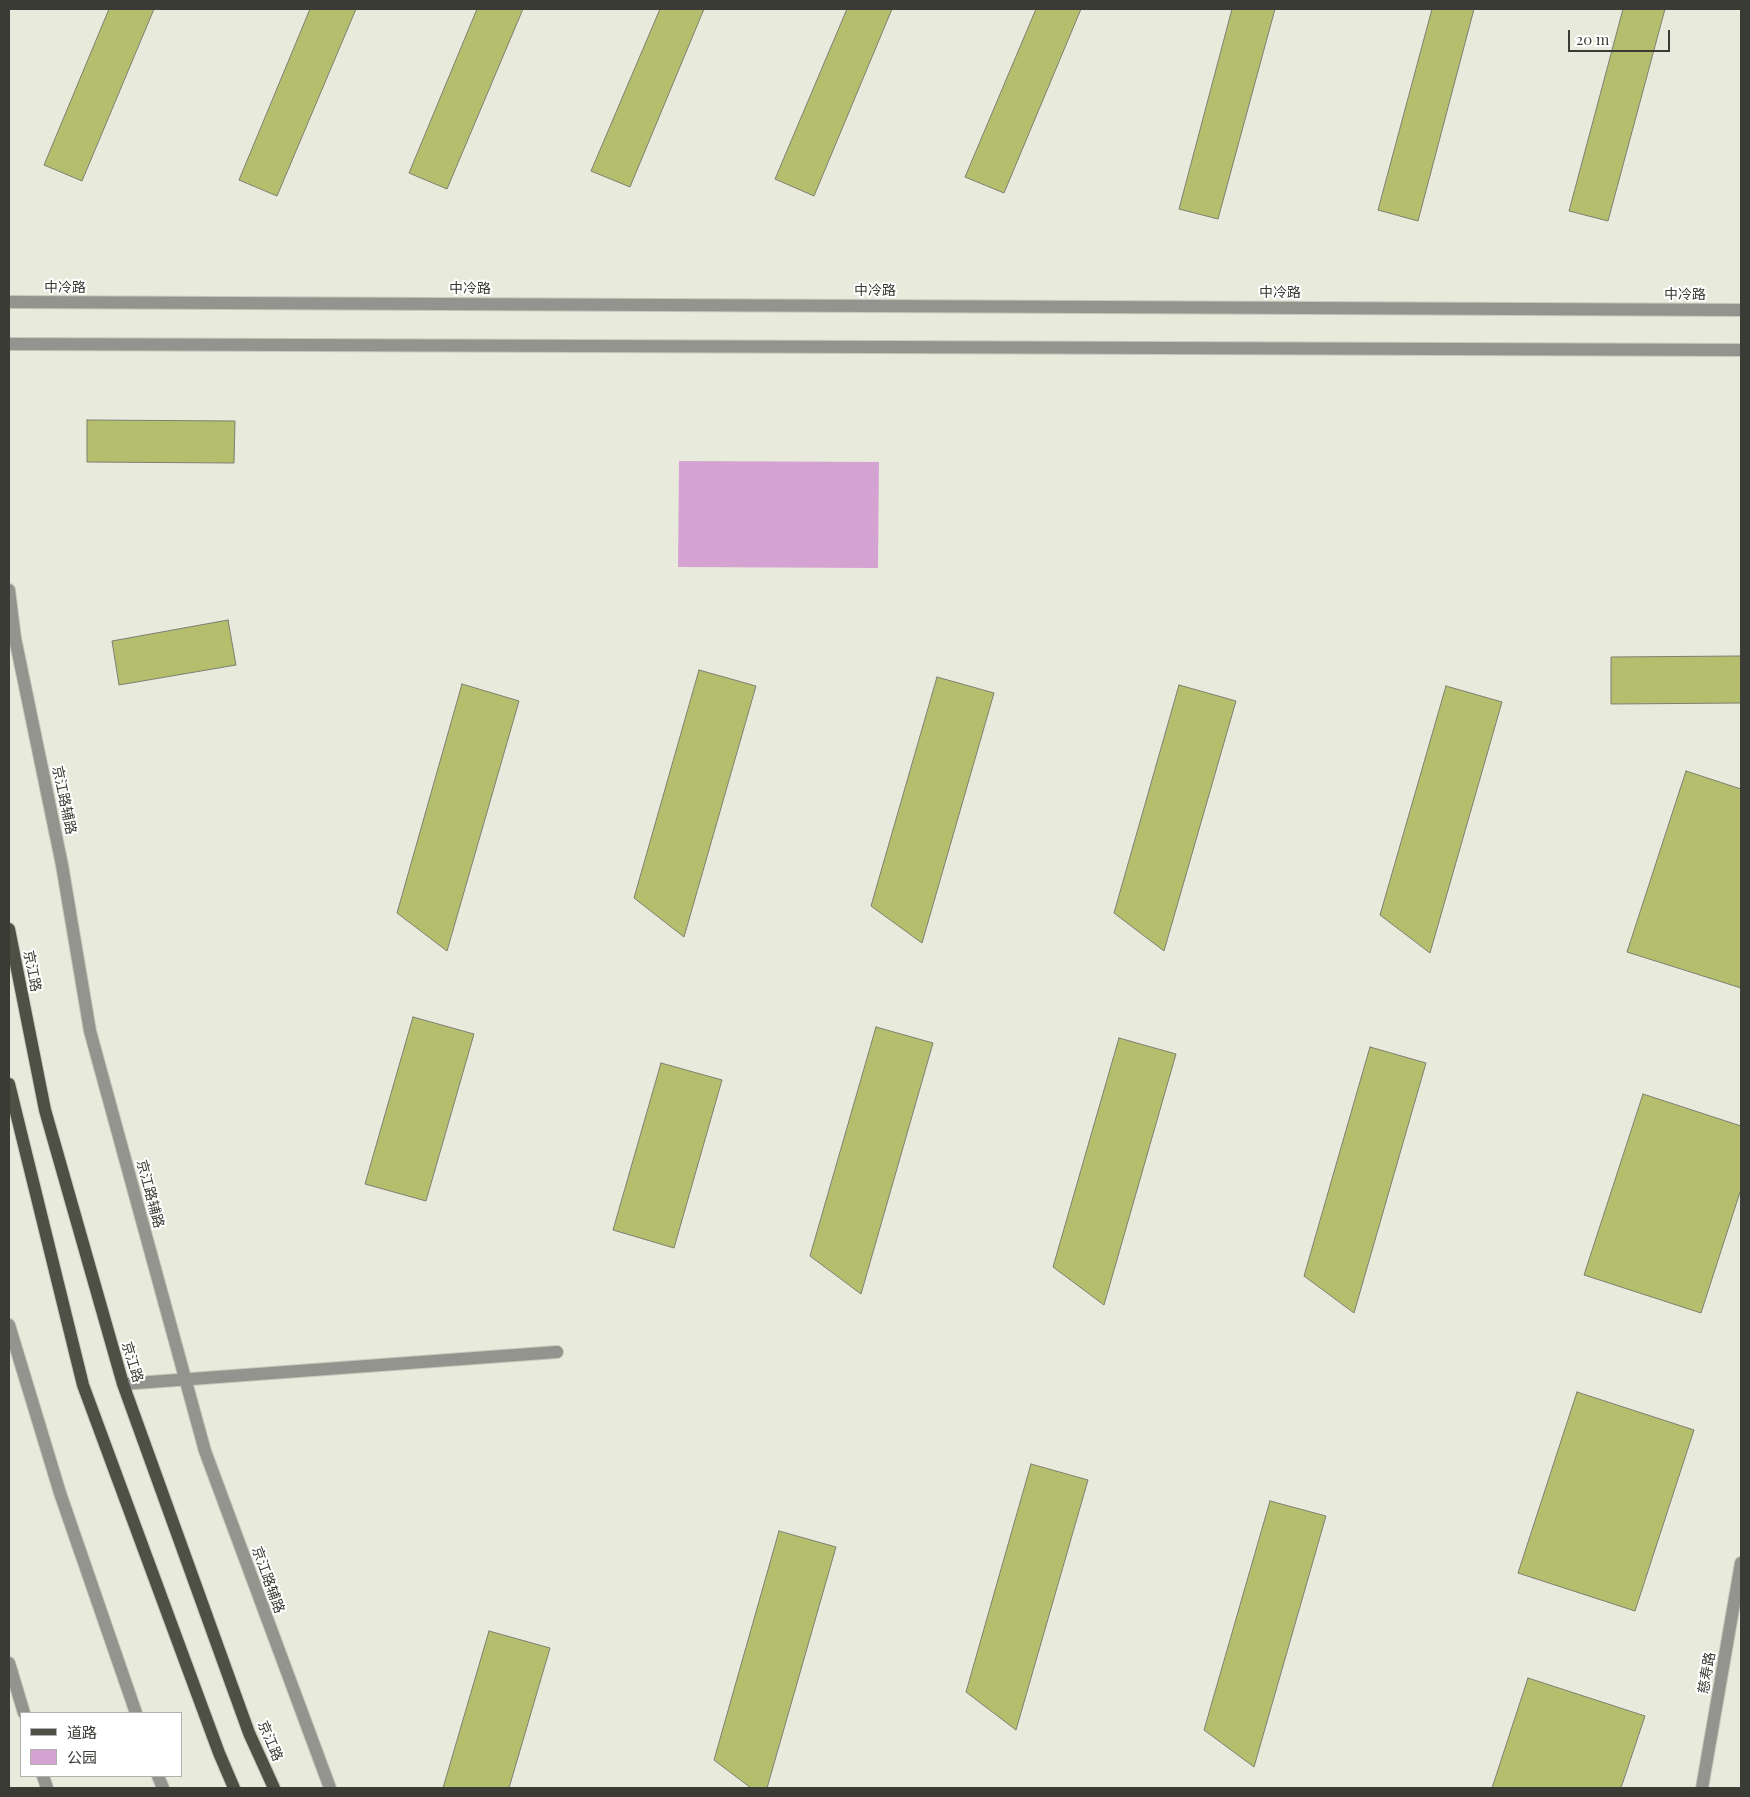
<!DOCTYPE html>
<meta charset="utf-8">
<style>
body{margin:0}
#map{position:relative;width:1750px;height:1797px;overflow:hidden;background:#e8ebdb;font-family:"Playfair Display","Noto Sans SC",serif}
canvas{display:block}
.frame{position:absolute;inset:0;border:10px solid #3a3b35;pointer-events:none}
.legend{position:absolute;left:20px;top:1712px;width:162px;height:65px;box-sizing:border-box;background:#fff;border:1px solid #b0b1ae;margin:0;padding:6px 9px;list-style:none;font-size:15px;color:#3a3b35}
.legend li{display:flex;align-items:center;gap:10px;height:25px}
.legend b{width:25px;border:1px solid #b0b1ae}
.scale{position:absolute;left:1568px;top:30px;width:102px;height:22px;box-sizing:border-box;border:2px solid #3a3b35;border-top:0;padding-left:6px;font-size:15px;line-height:18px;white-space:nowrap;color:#3a3b35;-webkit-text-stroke:4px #fff;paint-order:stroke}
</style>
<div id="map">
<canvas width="1750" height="1797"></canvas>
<div class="frame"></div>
<ul class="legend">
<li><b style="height:6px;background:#4e5045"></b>道路</li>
<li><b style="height:14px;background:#d5a3d2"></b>公园</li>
</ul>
<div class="scale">20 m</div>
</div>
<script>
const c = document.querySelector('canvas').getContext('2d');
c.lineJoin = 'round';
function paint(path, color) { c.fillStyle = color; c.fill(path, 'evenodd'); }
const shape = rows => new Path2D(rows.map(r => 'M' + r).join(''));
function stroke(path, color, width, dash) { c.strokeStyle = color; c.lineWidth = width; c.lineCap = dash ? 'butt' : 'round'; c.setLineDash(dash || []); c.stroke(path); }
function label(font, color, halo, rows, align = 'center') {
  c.font = font + ' "Playfair Display","Noto Sans SC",serif'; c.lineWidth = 4; c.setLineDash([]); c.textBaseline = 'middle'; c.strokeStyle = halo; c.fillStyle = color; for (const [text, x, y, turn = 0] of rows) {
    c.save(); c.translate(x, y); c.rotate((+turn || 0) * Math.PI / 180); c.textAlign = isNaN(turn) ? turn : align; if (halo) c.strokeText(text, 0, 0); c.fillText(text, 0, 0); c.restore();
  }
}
const green = shape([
 [679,461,879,462,878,568,678,567]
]);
const building = shape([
 [109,9,154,9,82,181,44,165,109,9],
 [310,9,356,9,277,196,239,180,310,9],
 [477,9,523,9,447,189,409,173,477,9],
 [660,9,704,9,630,187,591,171,660,9],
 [847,9,892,9,814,196,775,179,847,9],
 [1036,9,1081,9,1004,193,965,177,1036,9],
 [1232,9,1275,9,1218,219,1179,209,1232,9],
 [1432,9,1474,9,1418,221,1378,210,1432,9],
 [1623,9,1665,9,1608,221,1569,211,1623,9],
 [87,420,235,421,234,463,87,462,87,420],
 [228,620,236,665,119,685,112,641,228,620],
 [1741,656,1741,703,1611,704,1611,657,1741,656],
 [699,670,756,686,684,937,634,898,699,670],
 [937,677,994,693,922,943,871,906,937,677],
 [462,684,519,701,447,951,397,913,462,684],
 [1179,685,1236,701,1164,951,1114,913,1179,685],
 [1446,686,1502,702,1430,953,1380,915,1446,686],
 [1686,771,1741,789,1741,988,1627,952,1686,771],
 [413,1017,474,1034,426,1201,365,1184,413,1017],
 [876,1027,933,1043,861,1294,810,1256,876,1027],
 [1119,1038,1176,1054,1104,1305,1053,1267,1119,1038],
 [1370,1047,1426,1063,1354,1313,1304,1276,1370,1047],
 [661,1063,722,1080,674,1248,613,1230,661,1063],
 [1643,1094,1741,1126,1741,1189,1701,1313,1584,1275,1643,1094],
 [1577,1392,1694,1430,1635,1611,1518,1573,1577,1392],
 [1031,1464,1088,1480,1016,1730,966,1692,1031,1464],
 [1270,1501,1326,1516,1254,1767,1204,1730,1270,1501],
 [779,1531,836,1547,767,1788,751,1788,714,1760,779,1531],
 [489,1631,550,1648,509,1788,443,1788,489,1631],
 [1528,1678,1645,1716,1621,1788,1492,1788,1528,1678]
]);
const minor = shape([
 [9,302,1741,310],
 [9,344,1741,350],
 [9,590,15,638,62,865,90,1031,205,1451,330,1788],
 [9,1325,60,1493,136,1713],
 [123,1384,557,1352],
 [9,1663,24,1713],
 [43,1776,47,1788],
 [158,1776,163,1788],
 [1702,1788,1741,1563]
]);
const major = shape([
 [9,929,45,1110,123,1384,249,1733,274,1788],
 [9,1084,83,1385,219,1753,234,1788]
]);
const streetNames = [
 ["中冷路",65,288],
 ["中冷路",470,289],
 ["中冷路",875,291],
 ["中冷路",1280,293],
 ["中冷路",1685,295],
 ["京江路辅路",64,800,78],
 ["京江路",32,971,79],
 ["京江路辅路",150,1194,75],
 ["京江路",132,1362,73],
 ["京江路辅路",268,1580,70],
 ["慈寿路",1707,1673,-80],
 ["京江路",270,1741,67]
];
paint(green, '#d5a3d2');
paint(building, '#b4be6d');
stroke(building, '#7d7f71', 1);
stroke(minor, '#c5c8ba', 14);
stroke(major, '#c5c8ba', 14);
stroke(minor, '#93948e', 12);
stroke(major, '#4e5045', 12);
label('14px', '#3a3b35', '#fff', streetNames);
</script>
